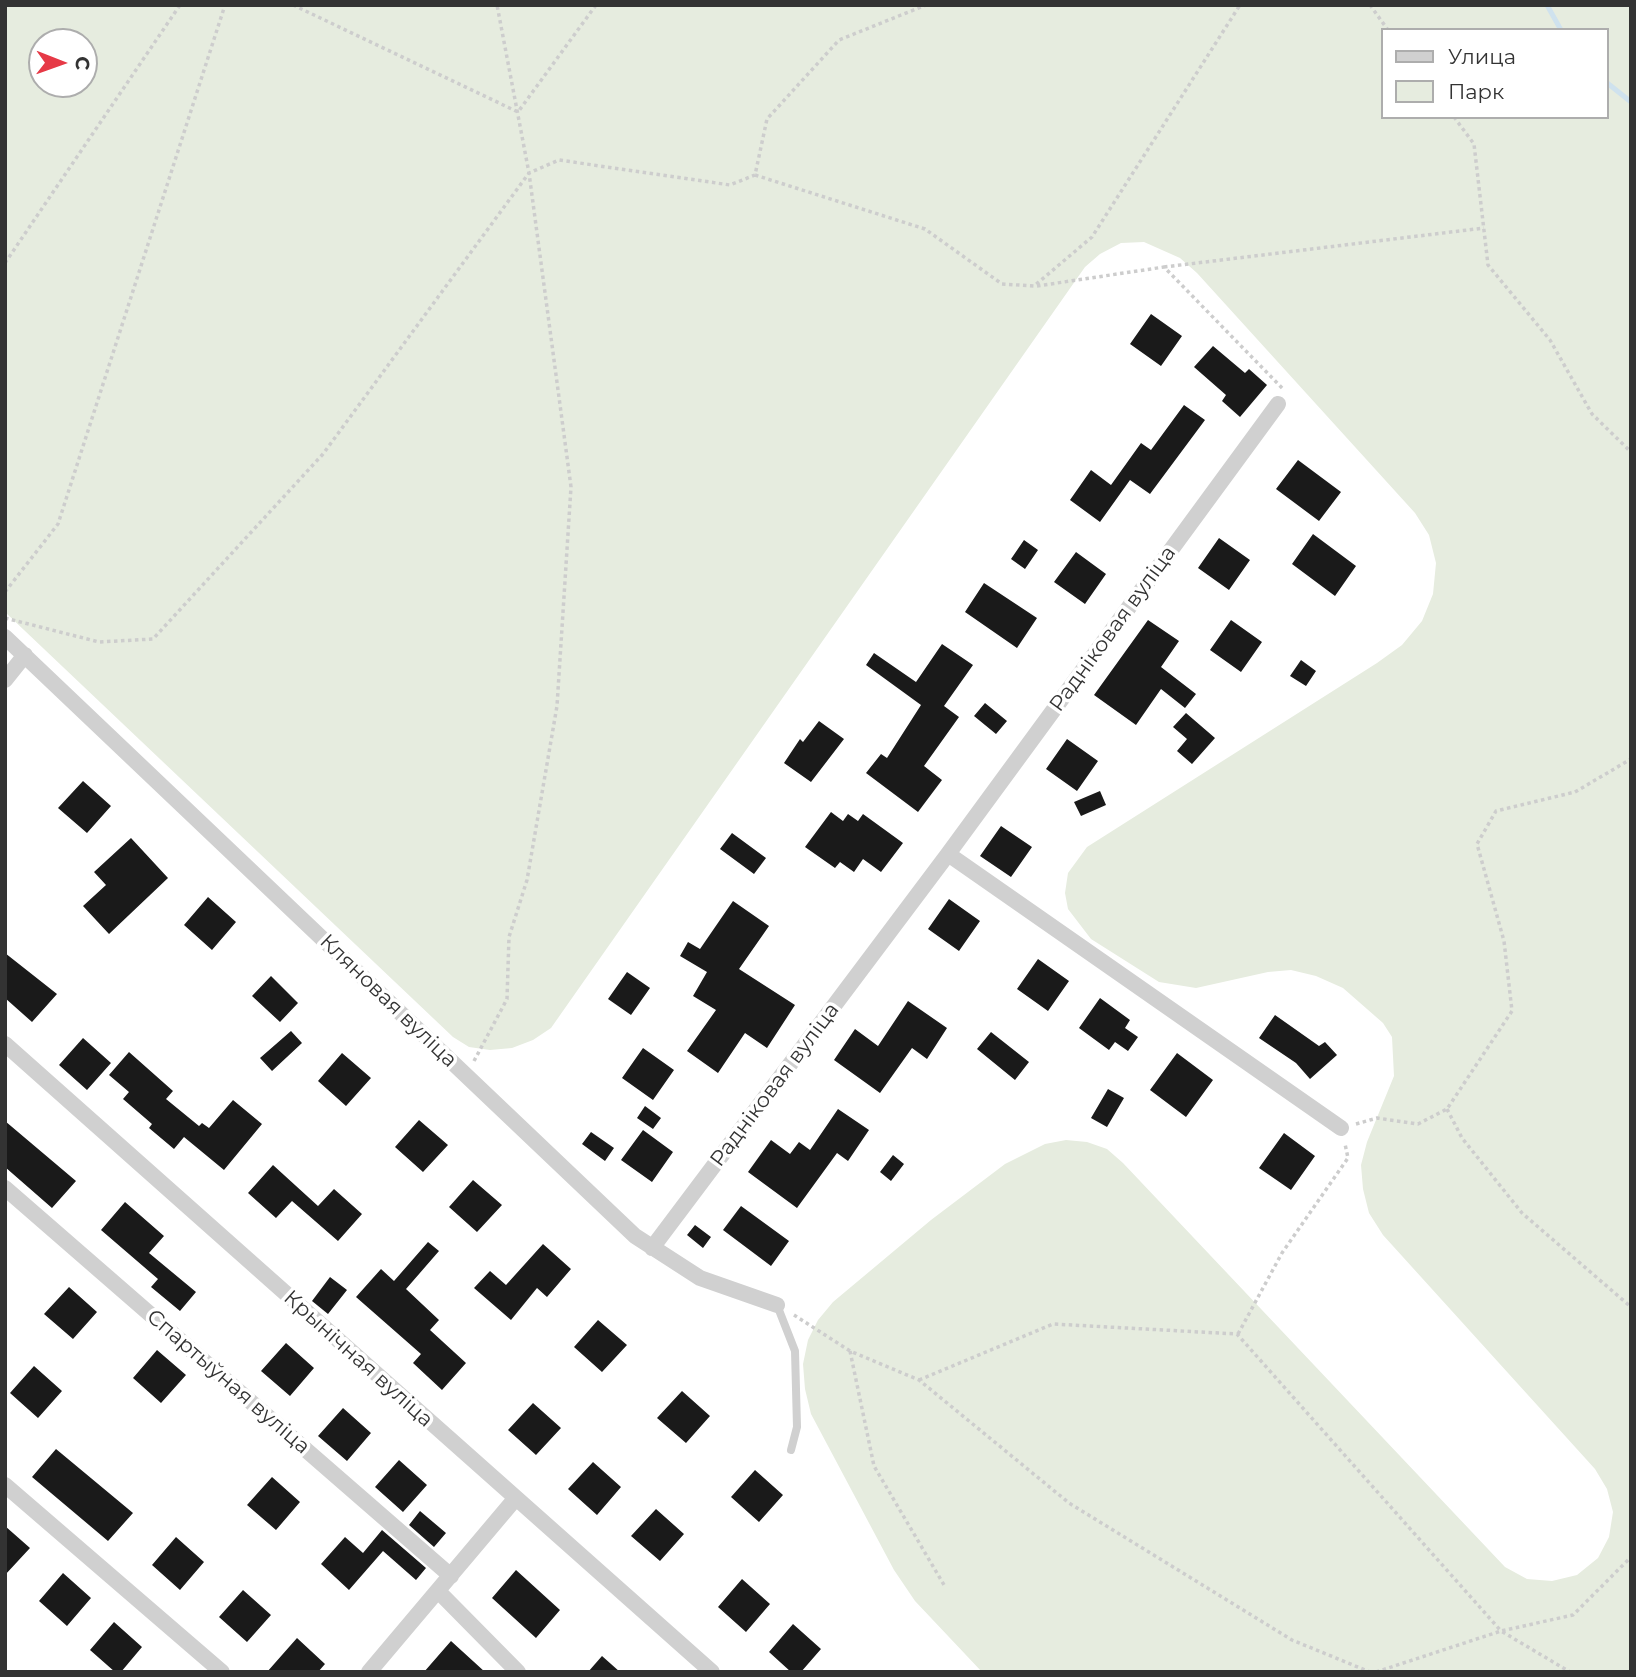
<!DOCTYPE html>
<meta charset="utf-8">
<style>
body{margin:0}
#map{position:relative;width:1636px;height:1677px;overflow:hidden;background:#fff;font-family:Montserrat,sans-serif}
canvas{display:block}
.frame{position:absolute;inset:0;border:7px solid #333;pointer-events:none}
.legend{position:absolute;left:1381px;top:28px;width:228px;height:91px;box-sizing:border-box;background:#fff;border:2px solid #adadad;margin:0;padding:9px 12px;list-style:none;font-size:21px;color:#333}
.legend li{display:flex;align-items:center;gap:14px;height:35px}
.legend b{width:35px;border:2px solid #adadad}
.north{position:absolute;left:28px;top:28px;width:70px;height:70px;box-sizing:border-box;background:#fff;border:2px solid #adadad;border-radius:50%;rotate:91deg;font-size:19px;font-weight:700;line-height:28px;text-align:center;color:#333}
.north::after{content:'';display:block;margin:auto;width:24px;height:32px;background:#e63946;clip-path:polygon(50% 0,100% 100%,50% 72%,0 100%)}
</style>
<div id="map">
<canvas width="1636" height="1677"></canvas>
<div class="frame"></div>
<ul class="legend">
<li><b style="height:9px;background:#d0d0d0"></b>Улица</li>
<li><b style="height:19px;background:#e6ecdf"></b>Парк</li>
</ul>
<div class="north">С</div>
</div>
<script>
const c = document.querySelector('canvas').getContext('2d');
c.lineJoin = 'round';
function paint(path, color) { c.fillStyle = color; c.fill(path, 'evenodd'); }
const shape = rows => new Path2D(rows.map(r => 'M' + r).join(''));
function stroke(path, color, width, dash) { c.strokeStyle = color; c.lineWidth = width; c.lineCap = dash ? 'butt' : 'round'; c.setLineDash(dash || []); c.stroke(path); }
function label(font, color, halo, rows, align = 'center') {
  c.font = font + ' Montserrat,sans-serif'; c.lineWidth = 7; c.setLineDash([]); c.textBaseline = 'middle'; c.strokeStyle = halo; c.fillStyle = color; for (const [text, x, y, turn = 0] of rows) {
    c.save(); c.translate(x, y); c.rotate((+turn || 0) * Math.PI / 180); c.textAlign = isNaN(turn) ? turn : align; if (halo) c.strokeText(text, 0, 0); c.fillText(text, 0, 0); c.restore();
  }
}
const green = shape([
 [5,5,1631,5,1631,1672,982,1672,915,1601,894,1570,811,1414,805,1389,803,1364,808,1340,818,1320,833,1302,931,1220,1005,1164,1045,1144,1066,1140,1087,1142,1107,1149,1123,1163,1505,1567,1527,1579,1552,1581,1577,1575,1598,1558,1609,1537,1613,1512,1607,1489,1595,1469,1383,1235,1369,1213,1363,1189,1361,1165,1367,1142,1394,1076,1392,1037,1383,1023,1343,988,1316,976,1291,970,1268,972,1196,988,1159,982,1091,939,1068,909,1065,893,1068,873,1087,847,1377,663,1402,645,1422,621,1433,594,1436,563,1429,535,1415,513,1197,273,1180,258,1144,242,1121,243,1100,254,1085,267,551,1028,533,1040,512,1048,490,1050,469,1047,453,1037,5,612],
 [1382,30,1606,30,1606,117,1382,117],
 [42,42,84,42,84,84,42,84]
]);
const stream = shape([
 [1547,5,1561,30],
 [1606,82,1631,102]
]);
const building = shape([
 [1151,314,1182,336,1161,366,1130,344],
 [1213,346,1245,373,1249,369,1267,385,1240,417,1222,401,1226,395,1194,367],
 [1184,405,1205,420,1150,494,1130,480,1100,522,1070,500,1091,470,1111,485,1141,443,1151,450],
 [1298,460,1341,492,1319,521,1276,489],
 [1313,534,1356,566,1335,596,1292,564],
 [1219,538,1250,560,1229,590,1198,568],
 [1024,540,1038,550,1025,569,1011,559],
 [1076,552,1106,574,1085,604,1054,582],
 [984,583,1037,618,1017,648,965,612],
 [1148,620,1179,641,1161,667,1196,694,1185,708,1161,689,1136,725,1094,695],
 [1231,620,1262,642,1241,672,1210,650],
 [942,644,973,665,944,706,959,717,924,766,942,780,918,812,866,773,881,754,887,758,921,705,866,665,874,653,916,682],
 [1301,660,1316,671,1306,686,1290,676],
 [985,703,1007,721,996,734,974,716],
 [1186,713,1215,738,1192,764,1177,751,1187,739,1173,727],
 [819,721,844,739,811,782,784,763,800,739,803,742],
 [1067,739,1098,761,1077,791,1046,769],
 [83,781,111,806,87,833,58,808],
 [1100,791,1106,805,1081,816,1074,802],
 [831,812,843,821,848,814,858,821,863,814,903,843,881,872,863,859,854,872,840,862,835,868,805,847],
 [1001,826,1032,847,1011,877,980,856],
 [732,833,766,858,754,874,720,849],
 [131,838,168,878,109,934,83,906,106,885,94,872],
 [208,897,236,922,212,950,184,925],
 [949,899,980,921,959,951,928,929],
 [733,901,769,926,739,969,795,1005,767,1048,745,1033,718,1073,687,1051,716,1010,693,996,707,972,680,956,688,942,700,949],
 [5,953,57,994,32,1022,5,998],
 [1038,959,1069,981,1048,1011,1017,989],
 [627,972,650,988,631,1015,608,999],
 [271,976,298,1003,280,1022,252,996],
 [1100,998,1130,1020,1125,1028,1138,1037,1128,1051,1115,1042,1109,1050,1079,1028],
 [908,1001,947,1028,927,1059,912,1048,880,1093,834,1060,855,1029,878,1046],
 [1275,1015,1319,1046,1325,1042,1337,1055,1310,1079,1296,1063,1259,1038],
 [291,1031,302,1043,272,1071,260,1058],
 [991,1032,1029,1062,1015,1080,977,1049],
 [83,1038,111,1063,87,1090,59,1065],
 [643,1048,674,1070,653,1100,622,1078],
 [129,1052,173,1091,166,1099,199,1126,202,1123,209,1128,233,1100,262,1124,224,1170,184,1137,174,1149,149,1128,152,1124,123,1099,129,1092,109,1075],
 [342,1053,371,1078,346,1106,318,1081],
 [1177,1053,1213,1080,1186,1117,1150,1090],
 [1108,1089,1124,1098,1107,1127,1091,1118],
 [645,1106,661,1118,653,1129,637,1118],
 [838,1109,869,1130,848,1161,837,1153,797,1208,748,1172,771,1140,790,1154,799,1142,810,1150],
 [419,1120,448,1145,423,1172,395,1147],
 [5,1121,76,1181,52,1208,5,1167],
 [643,1130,673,1152,652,1182,621,1160],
 [591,1132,614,1148,605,1161,582,1144],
 [1284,1133,1315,1156,1291,1190,1259,1168],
 [893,1155,904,1164,891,1181,880,1172],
 [273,1165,318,1206,334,1189,362,1214,338,1241,292,1201,276,1218,248,1193],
 [473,1180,502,1205,477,1232,449,1207],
 [125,1202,164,1236,149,1253,196,1292,180,1311,151,1287,158,1279,101,1230],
 [741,1206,789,1241,771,1266,723,1230],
 [695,1225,711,1237,703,1248,687,1235],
 [428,1242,439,1251,406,1289,439,1320,430,1330,466,1363,442,1390,413,1363,421,1354,356,1297,381,1269,394,1281],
 [543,1244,571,1269,547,1297,537,1288,511,1320,474,1288,490,1271,506,1285],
 [330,1277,347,1290,328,1314,312,1301],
 [69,1287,97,1312,73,1339,44,1314],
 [598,1320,627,1345,602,1372,574,1347],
 [286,1343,314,1368,290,1396,261,1371],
 [157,1350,186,1375,161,1403,133,1378],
 [34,1366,62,1391,38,1418,10,1393],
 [682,1391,710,1416,686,1443,657,1418],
 [533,1403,561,1428,536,1455,508,1430],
 [343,1408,371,1433,347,1461,318,1436],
 [56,1449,133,1513,108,1541,32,1477],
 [399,1460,427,1485,403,1512,375,1487],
 [593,1462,621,1487,597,1515,568,1489],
 [755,1470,783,1495,759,1522,731,1497],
 [272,1477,300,1502,276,1530,247,1505],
 [656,1509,684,1534,660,1561,631,1536],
 [420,1511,446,1533,434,1547,409,1525],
 [5,1526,30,1548,5,1575],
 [382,1530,426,1568,416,1580,383,1551,349,1590,321,1564,345,1537,363,1553],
 [176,1537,204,1562,180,1590,152,1565],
 [516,1570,560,1610,536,1638,492,1598],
 [63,1573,91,1598,67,1626,39,1601],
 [742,1579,770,1604,746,1632,718,1607],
 [243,1590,271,1615,247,1642,219,1617],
 [114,1622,142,1647,121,1672,115,1672,90,1650],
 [793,1624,821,1649,801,1672,791,1672,769,1652],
 [297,1638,325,1664,318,1672,267,1672],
 [451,1641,485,1672,424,1672],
 [602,1656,620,1672,588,1672]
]);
const path = shape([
 [293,5,518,112,596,5],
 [1370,5,1388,30],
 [1454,117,1474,144,1488,265,1550,340,1592,414,1631,452],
 [755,175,925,229,1002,284,1034,286,1092,237,1240,5],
 [5,263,180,5],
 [1164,267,1484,228],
 [1037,286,1164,267,1284,390],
 [5,592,58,524,225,5],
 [5,618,99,642,153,639,323,454,529,173,559,160,730,185,755,175,767,119,839,40,926,5],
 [474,1061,507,999,509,937,527,880,557,706,571,487,529,173,497,5],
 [1447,1109,1462,1138,1522,1213,1631,1307],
 [1356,1124,1377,1118,1418,1124,1447,1109,1512,1011,1504,941,1477,844,1496,811,1575,792,1631,759],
 [794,1315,850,1351,919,1380,1069,1503,1292,1640,1370,1672],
 [1238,1334,1282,1253,1348,1158,1345,1144],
 [850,1351,874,1466,944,1585],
 [919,1380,1053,1324,1237,1334,1501,1631,1573,1615,1631,1557],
 [1376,1672,1501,1631,1570,1672]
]);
const service = shape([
 [777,1305,795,1351,797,1427,791,1450]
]);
const minor = shape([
 [5,637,635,1236,700,1278,777,1305],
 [5,680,25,655],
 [948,854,1341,1128],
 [5,1044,712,1672],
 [5,1188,451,1576],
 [652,1248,948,854,1278,404],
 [5,1485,222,1672],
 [438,1591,518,1672],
 [369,1672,515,1499]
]);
const streetNames = [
 ["Радніковая вуліца",1113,629,-54],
 ["Кляновая вуліца",388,1001,44],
 ["Радніковая вуліца",775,1085,-53],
 ["Крынічная вуліца",358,1359,42],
 ["Спартыўная вуліца",228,1382,41]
];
paint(green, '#e6ecdf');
stroke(stream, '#cfe2ee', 5);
paint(building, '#1a1a1a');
stroke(path, '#cdcdcd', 3.5, [3.5, 3.5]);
stroke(service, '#d0d0d0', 8);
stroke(minor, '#d0d0d0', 16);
label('21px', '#333', '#fff', streetNames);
</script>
